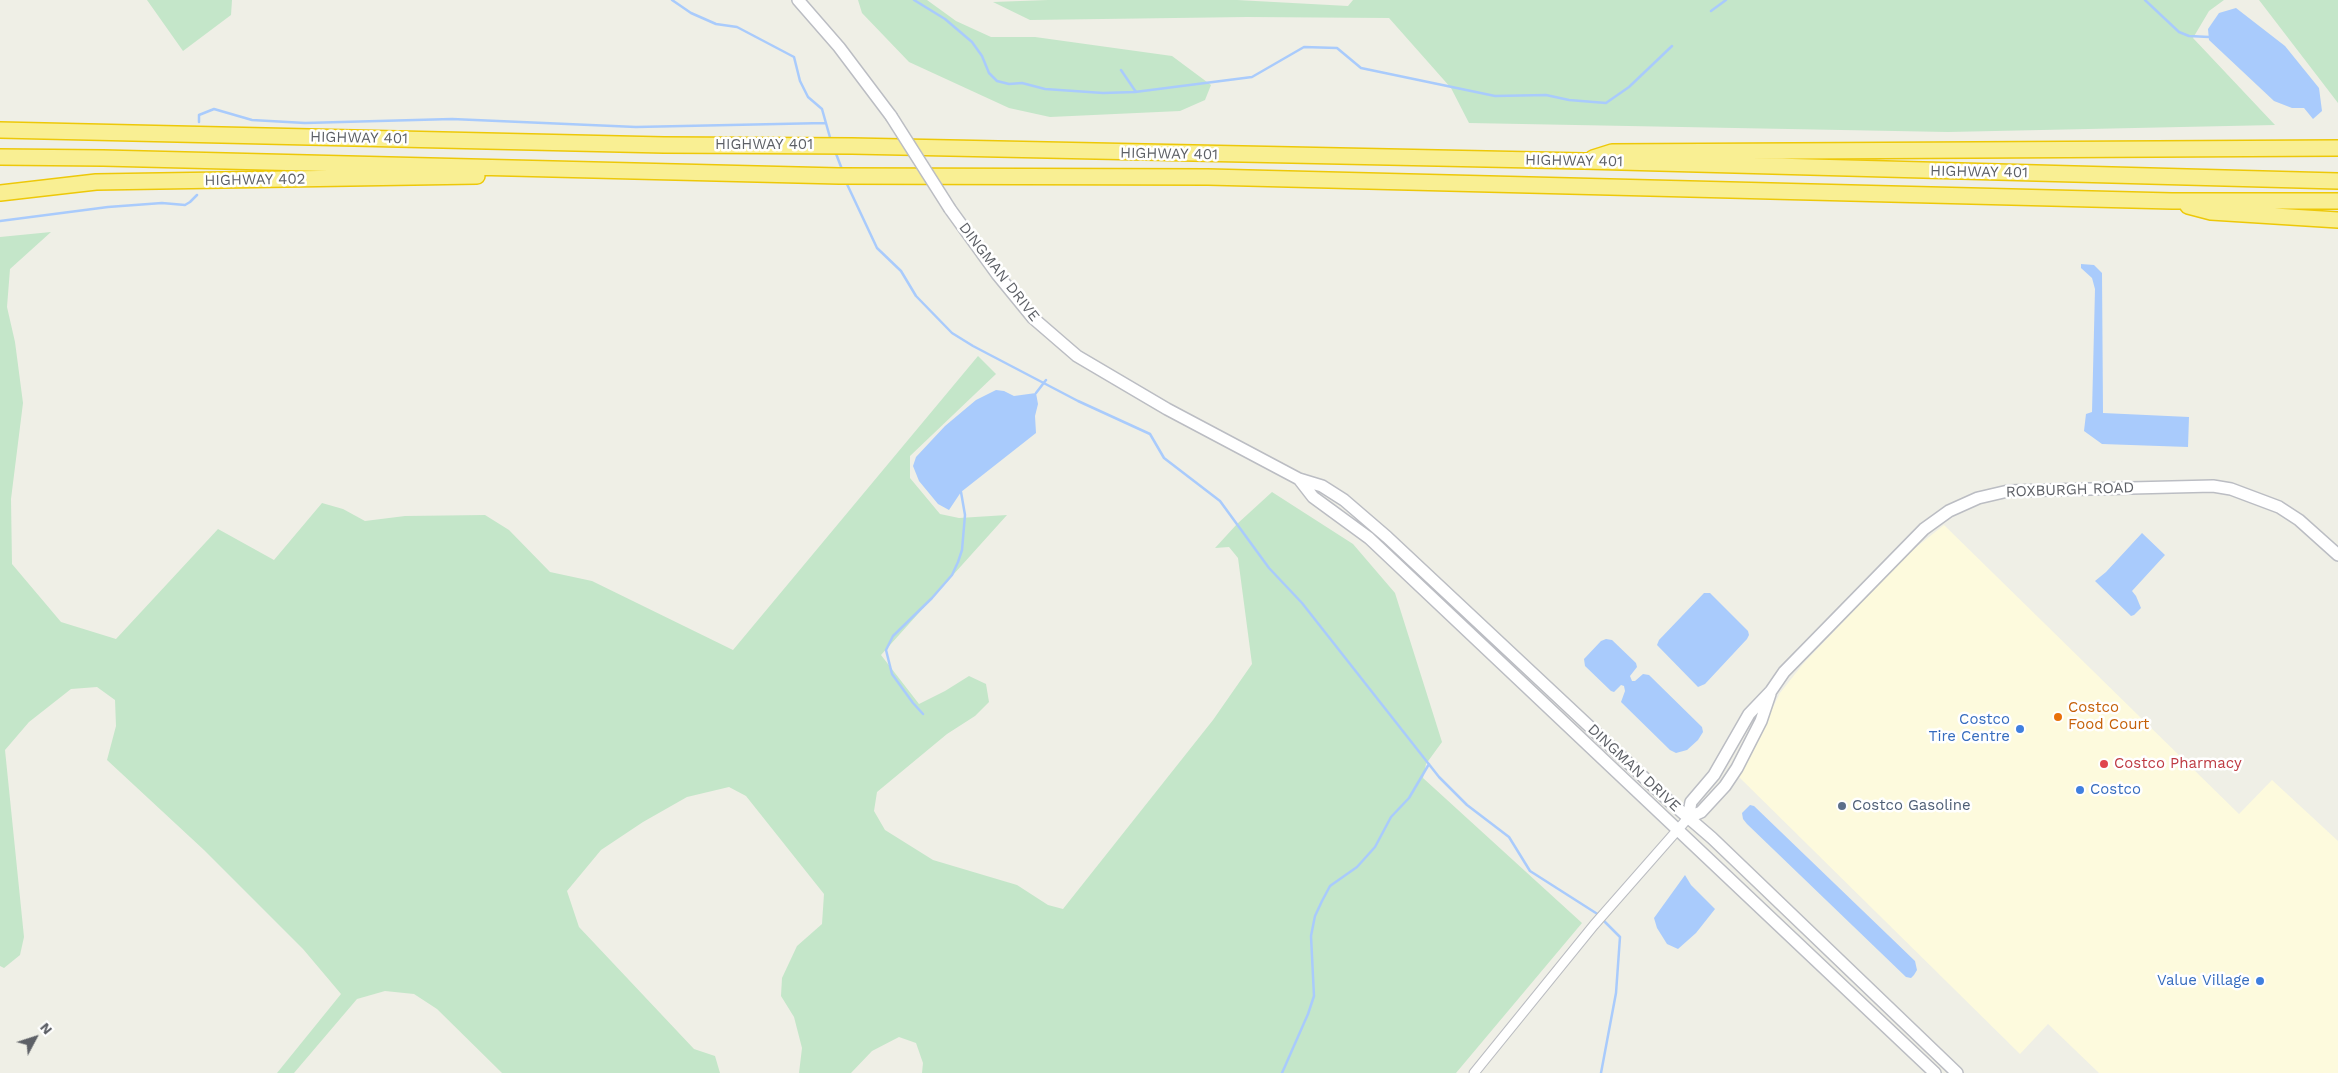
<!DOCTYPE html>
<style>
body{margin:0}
#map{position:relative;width:2338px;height:1073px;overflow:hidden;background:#efefe6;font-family:"Work Sans",sans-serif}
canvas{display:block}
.north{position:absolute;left:10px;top:1013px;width:50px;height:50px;-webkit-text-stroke:4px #fff;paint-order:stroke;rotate:50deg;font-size:14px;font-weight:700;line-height:20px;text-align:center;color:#5d6066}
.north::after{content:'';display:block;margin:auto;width:18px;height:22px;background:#5d6066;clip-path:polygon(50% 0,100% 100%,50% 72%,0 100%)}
</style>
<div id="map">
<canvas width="2338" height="1073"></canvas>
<div class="north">N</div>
</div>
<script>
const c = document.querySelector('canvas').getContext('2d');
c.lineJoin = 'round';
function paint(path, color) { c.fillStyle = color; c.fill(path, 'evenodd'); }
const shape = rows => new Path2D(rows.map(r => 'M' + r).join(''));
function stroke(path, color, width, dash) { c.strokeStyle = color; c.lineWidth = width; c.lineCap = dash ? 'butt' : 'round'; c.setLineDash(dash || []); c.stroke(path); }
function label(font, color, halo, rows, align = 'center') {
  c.font = font + ' "Work Sans",sans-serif'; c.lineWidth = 5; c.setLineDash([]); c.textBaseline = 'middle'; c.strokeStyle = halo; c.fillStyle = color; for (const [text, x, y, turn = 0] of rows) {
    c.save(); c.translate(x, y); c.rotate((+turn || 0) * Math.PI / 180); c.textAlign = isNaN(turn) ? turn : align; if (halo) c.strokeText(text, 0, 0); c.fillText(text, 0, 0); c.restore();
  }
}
const commercial = shape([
 [1944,525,2239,814,2272,780,2338,841,2338,1073,2099,1073,2048,1024,2020,1054,1739,777,1780,693,1803,664,1909,553]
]);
const green = shape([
 [147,0,232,0,231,15,183,51],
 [858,0,927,0,956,21,991,37,1035,37,1172,56,1211,85,1205,100,1180,111,1050,117,1009,108,909,62,862,13],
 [1048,0,1237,0,1348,6,1353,0,2224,0,2209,11,2193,38,2275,125,1948,132,1469,123,1451,88,1389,18,1247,17,1030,20,993,2],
 [2259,0,2338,0,2338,103],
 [51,232,10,269,7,307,15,342,23,403,11,499,12,564,61,622,116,639,218,529,274,560,322,503,343,509,365,521,405,516,485,515,509,530,550,572,592,581,733,650,978,356,996,374,910,456,910,478,940,514,959,518,1007,515,881,655,919,704,945,691,969,676,986,684,989,702,975,716,947,734,877,792,874,811,885,830,933,860,1017,885,1048,905,1063,909,1213,720,1252,664,1238,558,1229,547,1215,548,1237,524,1272,492,1353,544,1395,593,1442,742,1426,764,1423,778,1582,923,1456,1073,922,1073,923,1063,916,1043,899,1037,872,1051,851,1073,799,1073,802,1048,794,1017,781,996,782,978,797,946,822,924,824,894,746,796,729,787,687,797,643,822,601,850,567,891,579,927,694,1049,715,1056,720,1073,502,1073,437,1009,414,994,385,991,357,999,294,1073,277,1073,341,994,303,949,204,850,107,760,116,726,115,700,97,687,71,689,29,722,5,750,24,937,20,955,4,968,0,966,0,237]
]);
const water = shape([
 [2236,8,2285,46,2319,88,2322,111,2313,119,2304,108,2292,108,2274,101,2209,40,2208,29,2219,13],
 [2081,264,2094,265,2102,273,2103,413,2189,417,2188,447,2102,444,2084,431,2086,414,2092,412,2095,289,2092,278,2081,268],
 [996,390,1004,391,1014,396,1036,393,1038,404,1035,416,1036,433,961,492,949,510,938,504,919,481,913,466,916,457,945,426,976,400],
 [2142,533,2165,555,2132,591,2136,596,2141,608,2134,615,2131,616,2095,581,2106,572],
 [1704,593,1710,593,1748,631,1749,635,1747,639,1705,684,1698,687,1657,645,1659,640],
 [1606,639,1612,640,1636,663,1637,667,1630,676,1632,681,1635,681,1643,674,1649,675,1702,727,1703,732,1698,740,1687,750,1676,753,1670,750,1621,702,1625,691,1624,686,1621,685,1614,692,1611,691,1585,666,1584,659,1601,641],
 [1750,805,1754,806,1915,961,1917,970,1914,975,1911,978,1906,977,1747,824,1743,819,1742,813],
 [1685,875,1691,885,1715,909,1696,933,1678,949,1667,944,1657,928,1654,918]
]);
const stream = shape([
 [672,0,691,13,716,24,737,27,794,57,800,81,808,97,822,109,831,141],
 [914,0,945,19,972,42,982,56,989,73,997,81,1009,84,1022,83,1045,89,1103,93,1135,92,1252,77,1304,47,1337,48,1361,68,1495,96,1546,95,1569,100,1606,103,1629,87,1672,46],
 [2145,0,2179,32,2189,36,2209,37],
 [1711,11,1726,0],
 [1121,70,1136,92],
 [199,122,199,115,214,109,252,120,305,123,452,119,636,127,825,123],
 [835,151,843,172],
 [846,182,877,248,901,271,916,296,952,333,973,346,1078,401,1150,434,1164,458,1220,501,1269,568,1302,603,1439,777,1467,805,1509,837,1530,871,1599,915],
 [0,221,108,207,162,203,185,205,190,202,197,195],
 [1036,393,1046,380],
 [923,714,913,703,892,674,886,650,893,636,932,598,952,575,958,562,962,550,965,515,961,492],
 [1282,1073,1308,1014,1314,996,1311,936,1315,916,1322,901,1330,886,1357,867,1375,847,1391,817,1409,798,1429,764],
 [1601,1073,1616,993,1620,937,1602,919]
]);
const street = shape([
 [1474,1073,1594,925,1688,818]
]);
const secondary = shape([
 [798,0,839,47,891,116],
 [950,209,997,274,1033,318,1077,356,1167,409,1299,479,1322,486,1344,500,1387,537,1669,801,1712,838,1957,1073],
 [1299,479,1313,497,1369,538,1935,1073],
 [1688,818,1691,802,1714,775,1749,714,1771,691,1784,672,1924,529,1949,511,1978,498,2008,491,2213,486,2231,489,2279,507,2299,520,2338,555],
 [1688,818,1701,812,1725,786,1737,768,1761,721,1770,694]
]);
const highway = shape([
 [0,130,664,145,852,146,1584,161,2338,181],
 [0,157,103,158,839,176,1208,177,2172,201,2338,201],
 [1593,158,1612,152,2338,148],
 [0,193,96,182,477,176],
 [2188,206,2211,212,2338,220]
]);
const secondaryBridge = shape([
 [891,116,950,209]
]);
const markers = [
 [2058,717,5,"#e8710a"],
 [2020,729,5,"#3f7fe0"],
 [2104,764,5,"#e0444e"],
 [2080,790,5,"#3f7fe0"],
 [1842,806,5,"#5c6f8a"],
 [2260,981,5,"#3f7fe0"]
];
const streetNames = [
 ["HIGHWAY 401",359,138,1],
 ["HIGHWAY 401",764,145],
 ["HIGHWAY 401",1169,154,1],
 ["HIGHWAY 401",1574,161,1],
 ["HIGHWAY 401",1979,172,1],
 ["HIGHWAY 402",255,180,-1],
 ["DINGMAN DRIVE",999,272,52],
 ["ROXBURGH ROAD",2070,490,-2],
 ["DINGMAN DRIVE",1634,768,43]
];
const foodNames = [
 ["Costco",2068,708],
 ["Food Court",2068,725]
];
const shopNames = [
 ["Costco",2010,720],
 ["Tire Centre",2010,737],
 ["Costco",2090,790,"left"],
 ["Value Village",2250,981]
];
const healthNames = [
 ["Costco Pharmacy",2114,764]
];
const serviceNames = [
 ["Costco Gasoline",1852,806]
];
paint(commercial, '#fdfadd');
paint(green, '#c4e6c9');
paint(water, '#a9cbfc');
stroke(stream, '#a9cbfc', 2.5);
stroke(street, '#babcc1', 11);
stroke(secondary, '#bbbdc3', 14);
stroke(highway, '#edc808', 18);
stroke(street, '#fff', 9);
stroke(secondary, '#fff', 11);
stroke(highway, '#f9ef93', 15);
stroke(secondaryBridge, '#bbbdc3', 14, []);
stroke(secondaryBridge, '#fff', 11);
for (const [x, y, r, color] of markers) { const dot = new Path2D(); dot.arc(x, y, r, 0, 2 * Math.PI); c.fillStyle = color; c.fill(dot); stroke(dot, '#fff', 2); }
label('15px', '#5d6066', '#fff', streetNames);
label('15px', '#c56008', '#fff', foodNames, 'left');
label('15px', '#366cbe', '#fff', shopNames, 'right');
label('15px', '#be3a42', '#fff', healthNames, 'left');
label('15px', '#4e5e75', '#fff', serviceNames, 'left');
</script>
